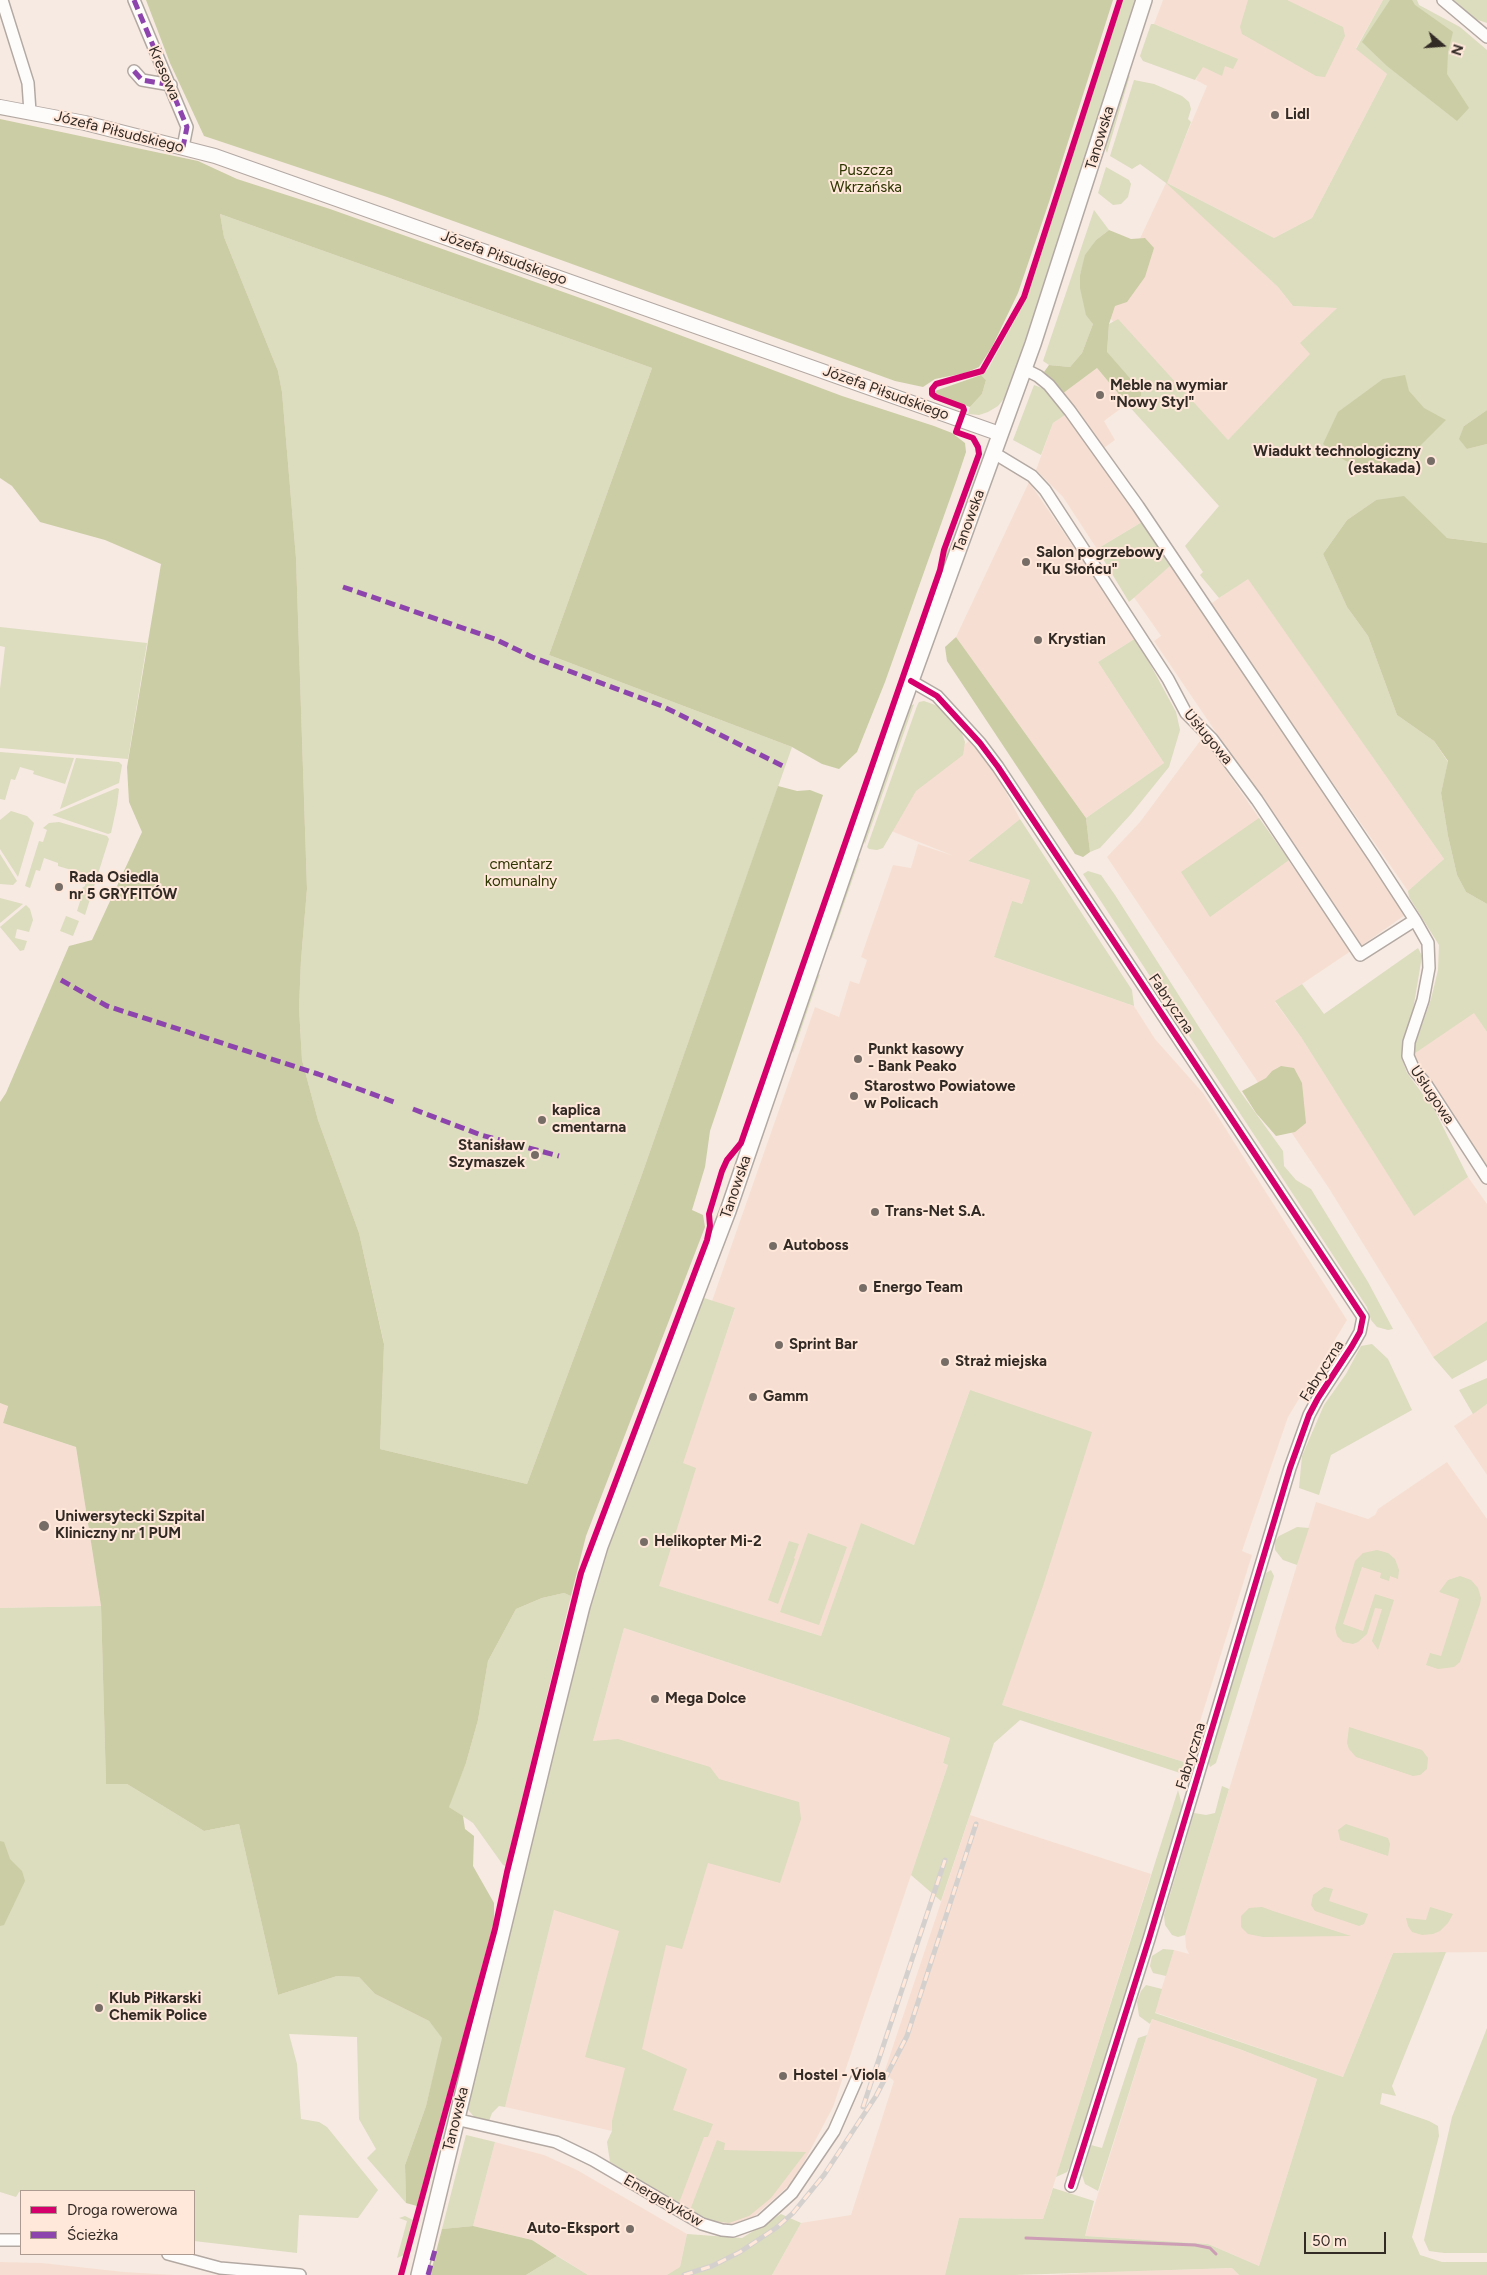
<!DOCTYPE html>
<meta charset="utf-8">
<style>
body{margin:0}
#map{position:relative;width:1487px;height:2275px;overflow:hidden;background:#f7eae2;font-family:Figtree,sans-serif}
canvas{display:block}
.legend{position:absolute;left:20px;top:2190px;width:175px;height:65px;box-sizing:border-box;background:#ffe7da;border:1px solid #ad9b92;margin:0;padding:6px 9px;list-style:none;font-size:15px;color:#322a25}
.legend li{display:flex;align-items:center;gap:10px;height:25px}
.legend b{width:25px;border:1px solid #ad9b92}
.north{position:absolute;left:1417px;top:20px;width:50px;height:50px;-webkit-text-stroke:4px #ffe7da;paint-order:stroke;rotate:108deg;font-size:14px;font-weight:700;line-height:20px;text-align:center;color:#322a25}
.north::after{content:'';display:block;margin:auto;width:18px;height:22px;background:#322a25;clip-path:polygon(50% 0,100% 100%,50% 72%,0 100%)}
.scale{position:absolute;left:1304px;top:2232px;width:82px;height:22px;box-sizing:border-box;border:2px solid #322a25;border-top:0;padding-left:6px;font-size:15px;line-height:18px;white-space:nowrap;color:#322a25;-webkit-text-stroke:4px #ffe7da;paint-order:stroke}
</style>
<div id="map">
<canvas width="1487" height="2275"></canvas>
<ul class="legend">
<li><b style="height:6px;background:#d6006c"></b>Droga rowerowa</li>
<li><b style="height:6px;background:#8e44ad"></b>Ścieżka</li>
</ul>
<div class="north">N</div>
<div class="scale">50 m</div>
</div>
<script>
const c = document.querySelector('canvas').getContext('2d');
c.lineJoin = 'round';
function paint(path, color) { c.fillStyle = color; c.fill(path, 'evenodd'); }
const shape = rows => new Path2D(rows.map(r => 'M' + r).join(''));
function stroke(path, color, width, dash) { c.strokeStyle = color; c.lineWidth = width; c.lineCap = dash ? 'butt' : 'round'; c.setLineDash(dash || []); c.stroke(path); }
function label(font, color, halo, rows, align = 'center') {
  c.font = font + ' Figtree,sans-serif'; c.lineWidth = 4; c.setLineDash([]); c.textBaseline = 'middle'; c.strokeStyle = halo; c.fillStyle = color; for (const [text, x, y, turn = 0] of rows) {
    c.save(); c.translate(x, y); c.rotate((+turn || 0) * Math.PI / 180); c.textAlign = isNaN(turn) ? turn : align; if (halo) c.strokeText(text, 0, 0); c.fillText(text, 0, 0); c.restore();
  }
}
const built = shape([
 [1163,0,1383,0,1356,48,1387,74,1312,218,1274,238,1169,184,1278,287,1293,306,1337,308,1301,343,1312,355,1228,440,1105,313,1166,183,1207,86,1196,80,1209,47,1154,24],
 [1097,368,1127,404,1104,421,1115,440,1101,450,1062,394],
 [1065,415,1142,522,1097,549,1063,497,1036,470,1053,423],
 [1029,482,1136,638,1098,662,1164,763,1086,818,956,637],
 [1170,566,1405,915,1361,946,1154,641,1161,636,1133,596],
 [1248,578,1444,859,1408,891,1209,605],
 [1203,737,1351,951,1275,1002,1301,1037,1414,1215,1468,1177,1487,1204,1487,1321,1433,1357,1330,1190,1107,857,1140,822],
 [969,741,992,766,1020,819,968,861,1030,880,1022,904,1012,902,994,957,1134,1006,1155,1039,1203,1093,1347,1320,1288,1417,1242,1551,1252,1555,1187,1763,1002,1705,1071,1496,970,1390,914,1545,861,1524,821,1636,641,1581,735,1309,712,1301,815,1007,839,1017,850,981,859,984,867,960,861,957,893,865,911,868,918,844,954,856,891,831,915,784],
 [1474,1012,1487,1032,1487,1164,1485,1165,1411,1056],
 [0,1403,8,1405,3,1423,76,1447,101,1606,0,1608],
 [1487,1404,1487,1475,1454,1426],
 [1447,1462,1487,1519,1487,1952,1393,1953,1343,2077,1154,2012,1174,1950,1189,1954,1186,1948,1185,1935,1316,1502,1368,1519,1375,1515,1378,1509],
 [624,1628,847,1702,950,1738,943,1763,948,1765,833,2107,794,2181,748,2222,722,2226,702,2221,610,2162,612,2131,505,2107,554,1910,593,1741],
 [970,1815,1151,1874,1043,2219,959,2218,945,2275,772,2275,801,2223,851,2215,894,2081,884,2073],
 [1152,2019,1242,2050,1317,2079,1259,2266,1208,2244,1085,2236],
 [495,2142,544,2155,577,2170,687,2234,680,2267,731,2275,588,2275,532,2240,473,2226],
 [0,2262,42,2263,124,2272,175,2275,0,2275],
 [1232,2268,1239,2275,1052,2275,1102,2272]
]);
const green = shape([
 [1122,0,1138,0,1060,251,1007,395,998,406,988,412,979,415,968,414,970,407,982,394,986,380,981,375,988,369,1027,298],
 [1248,0,1287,0,1343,27,1345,36,1325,77,1316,76,1242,34,1240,27],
 [1383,0,1417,0,1419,5,1460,27,1487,50,1487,410,1464,426,1467,449,1487,444,1487,543,1447,538,1376,500,1347,520,1323,554,1347,607,1368,636,1397,715,1434,741,1448,762,1441,793,1448,836,1457,875,1466,892,1487,904,1487,1032,1474,1013,1411,1056,1431,999,1438,970,1439,945,1409,897,1408,891,1444,859,1248,579,1219,598,1200,575,1203,572,1185,546,1219,506,1127,404,1141,396,1107,353,1109,324,1118,319,1228,440,1310,354,1300,343,1337,308,1293,306,1278,287,1166,183,1140,164,1132,169,1110,156,1134,80,1154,84,1182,96,1189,102,1191,109,1188,119,1191,122,1167,183,1274,238,1312,218,1387,74,1356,49],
 [1454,0,1487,0,1487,23,1475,19],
 [1151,24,1154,24,1238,59,1233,69,1225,66,1222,76,1203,67,1195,80,1143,61,1140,56],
 [1130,75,1107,153,1104,145,1124,81],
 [1106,167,1129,180,1131,184,1128,197,1121,204,1113,205,1098,193],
 [1094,210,1109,230,1096,240,1086,255,1080,275,1093,324,1082,353,1070,367,1049,365,1043,361],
 [220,214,652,368,549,655,792,747,641,1177,527,1484,380,1449,384,1343,359,1233,318,1120,302,1060,299,1008,301,960,307,889,296,558,282,392,278,371,224,237],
 [1034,385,1047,390,1065,415,1053,423,1041,455,1013,440],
 [1142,522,1170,566,1129,602,1097,549],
 [951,547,953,548,863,795,940,574,946,550],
 [0,627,147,643,128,759,0,748,0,689,5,647,0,646],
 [1136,638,1176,712,1180,730,1169,767,1131,814,1100,848,1090,852,1086,818,1164,763,1098,662],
 [924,701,938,706,961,731,965,742,963,755,916,791,883,848,877,850,869,849,867,847,917,706,919,702],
 [914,704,865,844,863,839,909,707],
 [0,752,74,758,65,784,33,774,34,771,20,767,15,780,11,779,5,800,0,799],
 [76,758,119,762,122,765,119,783,60,809],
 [117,788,119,789,117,805,111,833,108,834,52,815],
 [11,811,27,816,34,823,18,877,0,849,0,820],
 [1259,818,1289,860,1210,917,1181,872],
 [1020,819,1132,990,1134,1006,994,957,1012,901,1022,904,1030,880,968,861],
 [59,822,107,836,109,839,85,915,77,911,84,889,82,888,85,886,88,875,58,866,58,863,44,858,40,871,36,870,30,888,25,886,39,841,43,842,47,830,43,828,49,823],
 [0,854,17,881,13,885,0,884],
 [860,858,831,941,830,936,855,860],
 [1088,871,1101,875,1115,895,1239,1090,1283,1151,1284,1166,1296,1180,1311,1189,1368,1282,1393,1329,1388,1330,1377,1327,1371,1320,1367,1307,1083,874],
 [0,898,23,904,0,923],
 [26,905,30,909,33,920,29,932,17,929,15,938,27,941,24,950,20,951,0,927],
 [66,916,79,921,73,936,60,931],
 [1418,948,1422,956,1412,1016,1401,1056,1407,1073,1434,1109,1468,1177,1414,1216,1301,1037,1275,1001,1302,984,1324,1014],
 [820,974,793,1053,791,1048,816,977],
 [701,1297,735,1308,683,1463,696,1468,659,1586,821,1636,861,1523,914,1545,970,1390,1092,1432,1043,1586,1002,1705,1187,1763,1183,1774,1020,1720,994,1743,941,1901,911,1875,948,1765,943,1763,950,1738,847,1702,624,1628,593,1741,618,1739,710,1767,719,1779,799,1802,801,1819,780,1883,708,1863,682,1949,666,1945,642,2049,687,2069,673,2110,713,2124,708,2137,704,2137,679,2203,610,2162,607,2142,612,2131,612,2121,625,2068,585,2057,619,1931,554,1910,505,2107,499,2106,492,2113,489,2121,475,2118,465,2106,587,1612,612,1531],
 [1487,1321,1487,1360,1452,1379,1433,1357],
 [1372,1344,1388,1359,1412,1410,1331,1455,1319,1495,1299,1488,1302,1456,1324,1405,1346,1374,1361,1346],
 [1487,1378,1487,1404,1473,1414,1459,1390],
 [1297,1527,1309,1528,1297,1565,1283,1560,1275,1550,1275,1541,1279,1536],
 [808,1533,847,1547,819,1625,780,1612],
 [789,1541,799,1544,794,1558,795,1559,778,1604,768,1600],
 [1377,1550,1388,1553,1395,1559,1399,1570,1398,1579,1390,1576,1389,1581,1380,1578,1381,1573,1362,1567,1343,1624,1363,1631,1375,1594,1394,1600,1378,1650,1372,1641,1382,1609,1375,1608,1367,1634,1358,1642,1353,1644,1343,1642,1337,1636,1335,1628,1355,1561,1363,1553],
 [1271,1570,1274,1576,1216,1763,1210,1767,1208,1761,1266,1573],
 [1460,1576,1471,1580,1478,1588,1481,1598,1480,1604,1460,1662,1454,1667,1438,1669,1426,1665,1430,1653,1441,1656,1459,1599,1439,1592,1448,1580],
 [564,1593,571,1596,506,1866,503,1865,473,1823,449,1807,450,1801,466,1763,478,1720,488,1661,516,1609,542,1598],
 [101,1606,106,1784,127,1784,204,1831,239,1824,278,1995,337,1976,359,1977,375,1994,429,2021,443,2038,426,2106,405,2165,406,2203,367,2158,376,2149,359,2119,357,2037,289,2034,297,2064,301,2119,319,2122,327,2127,378,2190,358,2218,299,2215,297,2253,194,2241,194,2191,23,2191,19,2192,16,2197,0,2192,0,1608],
 [1349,1727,1422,1750,1428,1758,1427,1769,1420,1775,1413,1776,1356,1757,1349,1749,1347,1743],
 [1222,1786,1229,1789,1185,1935,1178,1937,1172,1935,1165,1925,1164,1915,1194,1813,1206,1815,1215,1813],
 [1178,1790,1183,1809,1079,2149,1067,2172,1056,2177],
 [1346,1824,1388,1838,1390,1844,1388,1856,1340,1840,1338,1830],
 [1324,1887,1333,1889,1329,1901,1368,1914,1364,1924,1359,1926,1315,1911,1311,1905,1313,1895],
 [1262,1907,1273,1911,1351,1936,1263,1937,1248,1934,1241,1927,1241,1916,1249,1908],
 [1430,1907,1453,1914,1448,1923,1440,1931,1433,1934,1422,1935,1412,1932,1408,1926,1406,1918,1426,1920],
 [1163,1949,1174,1950,1166,1976,1153,1973,1150,1966,1152,1956],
 [1446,1952,1392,2086,1396,2096,1382,2093,1380,2104,1429,2121,1438,2126,1439,2136,1412,2237,1420,2255,1442,2262,1487,2262,1487,2275,1239,2275,1232,2268,1014,2275,945,2275,959,2218,1043,2219,1053,2188,1094,2201,1085,2236,1208,2244,1259,2266,1317,2079,1242,2050,1152,2019,1150,2024,1139,2016,1137,2002,1141,1991,1146,1985,1162,1989,1155,2013,1343,2077,1393,1953],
 [1487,2028,1487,2253,1444,2253,1429,2251,1424,2240,1452,2117],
 [1147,2035,1098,2191,1085,2184,1082,2175,1091,2145,1102,2148,1138,2038],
 [466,2135,495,2142,473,2226,442,2229],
 [717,2140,725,2143,724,2150,806,2152,771,2198,749,2216,729,2223,705,2220,690,2210],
 [781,2214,801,2223,772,2275,667,2275,680,2267,687,2234,742,2238],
 [405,2216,413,2220,404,2255,397,2258,407,2221,399,2218],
 [557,2256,588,2275,526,2275]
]);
const forest = shape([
 [146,0,1113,0,1049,202,1018,293,992,347,979,367,965,373,935,379,923,387,895,381,387,197,204,136,170,63],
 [1390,0,1412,0,1415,5,1453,32,1448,52,1447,74,1469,108,1457,121,1387,66,1362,42],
 [0,119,198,161,237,179,330,209,597,304,842,396,934,426,952,433,965,443,966,452,957,479,885,682,857,752,839,769,822,764,792,747,549,655,652,368,220,214,224,237,278,371,282,392,296,558,307,889,301,960,299,1008,302,1060,318,1120,359,1233,384,1344,380,1449,527,1484,641,1177,778,786,797,791,810,790,823,795,710,1131,705,1167,692,1210,703,1215,705,1227,586,1536,571,1596,564,1593,542,1598,516,1609,488,1661,478,1720,466,1763,449,1807,463,1816,465,1829,474,1836,473,1866,494,1903,494,1922,417,2206,406,2203,405,2165,426,2106,442,2038,429,2021,375,1994,359,1977,337,1976,278,1995,239,1824,204,1831,127,1784,106,1784,101,1606,76,1447,3,1423,8,1406,0,1403,0,1102,6,1093,69,946,92,940,142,832,129,802,127,767,161,564,105,540,40,522,12,486,0,478],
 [1109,230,1131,239,1145,238,1154,248,1145,277,1127,302,1115,306,1109,324,1107,352,1141,391,1141,396,1127,404,1097,368,1062,394,1044,372,1049,365,1070,367,1082,353,1093,324,1086,315,1080,288,1080,275,1085,255,1096,240],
 [981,375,986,380,982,394,970,407,938,396,935,391],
 [1405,375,1409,391,1424,408,1446,420,1407,459,1369,471,1344,460,1323,444,1338,412,1383,379],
 [1487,410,1487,444,1467,449,1459,439,1464,426],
 [1404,496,1447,538,1487,543,1487,904,1466,892,1457,875,1448,836,1441,793,1448,761,1434,741,1397,715,1368,636,1347,607,1323,554,1347,520,1376,500],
 [956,637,1086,818,1090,852,1083,857,1075,854,947,661,945,647],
 [1281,1066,1294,1068,1302,1083,1306,1123,1295,1132,1276,1136,1256,1113,1242,1091,1266,1078,1272,1071],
 [0,1841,4,1842,10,1859,22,1871,25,1881,4,1925,0,1926],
 [473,2226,532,2240,557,2256,526,2275,430,2275,442,2229]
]);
const stream = shape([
 [1026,2238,1195,2245,1210,2248,1216,2254]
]);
const minor = shape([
 [2,0,28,83,30,112],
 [134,0,187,127,183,147],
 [1443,0,1487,37],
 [134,71,142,80,171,85],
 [994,453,1032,476,1045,490,1168,679,1186,713,1212,739,1257,800,1360,955,1415,920,1374,857,1138,506,1070,411,1049,385,1038,376,1024,369],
 [911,681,937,696,980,743,998,767,1363,1317,1360,1332,1352,1346,1318,1398,1309,1415,1290,1468,1149,1939,1071,2186],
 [1415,920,1428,943,1429,968,1423,1000,1409,1042,1408,1056,1414,1070,1426,1084,1487,1178],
 [455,2119,556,2142,593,2160,702,2224,722,2230,733,2231,761,2221,792,2193,834,2131,859,2074],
 [0,2240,21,2240],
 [168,2254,220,2268,300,2275]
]);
const tertiary = shape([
 [0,107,85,123,215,156,1000,434]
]);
const secondary = shape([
 [419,2275,550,1734,582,1606,600,1546,728,1211,892,733,1033,344,1144,0]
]);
const rail = shape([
 [863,2107,945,1860],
 [684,2275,712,2266,740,2252,776,2228,793,2213,824,2175,876,2096,907,2036,976,1824]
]);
const quiet = shape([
 [134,0,187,127,183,147],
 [134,71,142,80,171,85],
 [343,587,495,639,532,657,662,706,785,767],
 [61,980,107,1006,318,1074,394,1102],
 [413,1109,481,1135,504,1141],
 [514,1144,559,1156],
 [428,2275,435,2250]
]);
const cycleway = shape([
 [911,681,937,696,980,743,998,767,1363,1317,1360,1332,1352,1346,1318,1398,1309,1415,1290,1468,1149,1939,1071,2186],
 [401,2275,495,1929,507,1872,581,1573,707,1240,710,1226,709,1214,722,1171,727,1160,741,1143,940,570,944,550,979,454,978,447,973,438,956,432,964,410,963,407,936,397,932,394,932,389,936,384,982,371,1024,297,1120,0]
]);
const markers = [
 [1275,115,5,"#776d67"],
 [1100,395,5,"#776d67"],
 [1431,461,5,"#776d67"],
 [1026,562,5,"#776d67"],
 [1038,640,5,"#776d67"],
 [59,887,5,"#776d67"],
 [858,1059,5,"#776d67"],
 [854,1096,5,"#776d67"],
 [542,1120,5,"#776d67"],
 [535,1155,5,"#776d67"],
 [875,1212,5,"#776d67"],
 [773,1246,5,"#776d67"],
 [863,1288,5,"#776d67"],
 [779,1345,5,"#776d67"],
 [945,1362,5,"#776d67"],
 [753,1397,5,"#776d67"],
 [44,1526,6,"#776d67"],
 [644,1542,5,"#776d67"],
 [655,1699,5,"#776d67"],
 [99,2008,5,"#776d67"],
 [783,2076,5,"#776d67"],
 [630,2229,5,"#776d67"]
];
const streetNames = [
 ["Kresowa",164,73,66],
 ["Józefa Piłsudskiego",119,132,14],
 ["Tanowska",1100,138,-73],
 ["Józefa Piłsudskiego",504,258,20],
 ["Józefa Piłsudskiego",886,393,20],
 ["Tanowska",969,521,-70],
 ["Usługowa",1208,737,50],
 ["Fabryczna",1171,1004,56],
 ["Usługowa",1432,1095,56],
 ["Tanowska",736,1187,-71],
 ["Fabryczna",1322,1371,-58],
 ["Fabryczna",1191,1756,-73],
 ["Tanowska",456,2119,-76],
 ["Energetyków",663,2201,30]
];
const poiNames = [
 ["Lidl",1285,115],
 ["Meble na wymiar",1110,386],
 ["\"Nowy Styl\"",1110,403],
 ["Wiadukt technologiczny",1421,452,"right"],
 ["(estakada)",1421,469,"right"],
 ["Salon pogrzebowy",1036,553],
 ["\"Ku Słońcu\"",1036,570],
 ["Krystian",1048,640],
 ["Rada Osiedla",69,878],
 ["nr 5 GRYFITÓW",69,895],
 ["Punkt kasowy",868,1050],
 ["- Bank Peako",868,1067],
 ["Starostwo Powiatowe",864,1087],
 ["w Policach",864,1104],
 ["kaplica",552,1111],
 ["cmentarna",552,1128],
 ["Stanisław",525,1146,"right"],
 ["Szymaszek",525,1163,"right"],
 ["Trans-Net S.A.",885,1212],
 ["Autoboss",783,1246],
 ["Energo Team",873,1288],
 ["Sprint Bar",789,1345],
 ["Straż miejska",955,1362],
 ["Gamm",763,1397],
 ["Uniwersytecki Szpital",55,1517],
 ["Kliniczny nr 1 PUM",55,1534],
 ["Helikopter Mi-2",654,1542],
 ["Mega Dolce",665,1699],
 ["Klub Piłkarski",109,1999],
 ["Chemik Police",109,2016],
 ["Hostel - Viola",793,2076],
 ["Auto-Eksport",620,2229,"right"]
];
const parkNames = [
 ["Puszcza",866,171],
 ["Wkrzańska",866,188],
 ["cmentarz",521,865],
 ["komunalny",521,882]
];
paint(built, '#f6dfd2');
paint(green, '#dcdcbe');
paint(forest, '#cbcda5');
stroke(stream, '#cc9db5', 3);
stroke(minor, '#b3a9a3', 14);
stroke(tertiary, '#b3a9a3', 16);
stroke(secondary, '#b3a9a3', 18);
stroke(minor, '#fefcfb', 11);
stroke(tertiary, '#fefcfb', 14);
stroke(secondary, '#fefcfb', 15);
stroke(rail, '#d4d0ce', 5);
stroke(rail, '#ffe7da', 3, [9]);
stroke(quiet, '#8e44ad', 5, [10, 5]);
stroke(cycleway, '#d6006c', 6);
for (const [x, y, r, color] of markers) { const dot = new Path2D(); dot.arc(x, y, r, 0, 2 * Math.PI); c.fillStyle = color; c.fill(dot); stroke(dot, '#ffe7da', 2); }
label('15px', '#322a25', '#ffe7da', streetNames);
label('bold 15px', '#322a25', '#ffe7da', poiNames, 'left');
label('15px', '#2e3602', '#ffe7da', parkNames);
</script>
